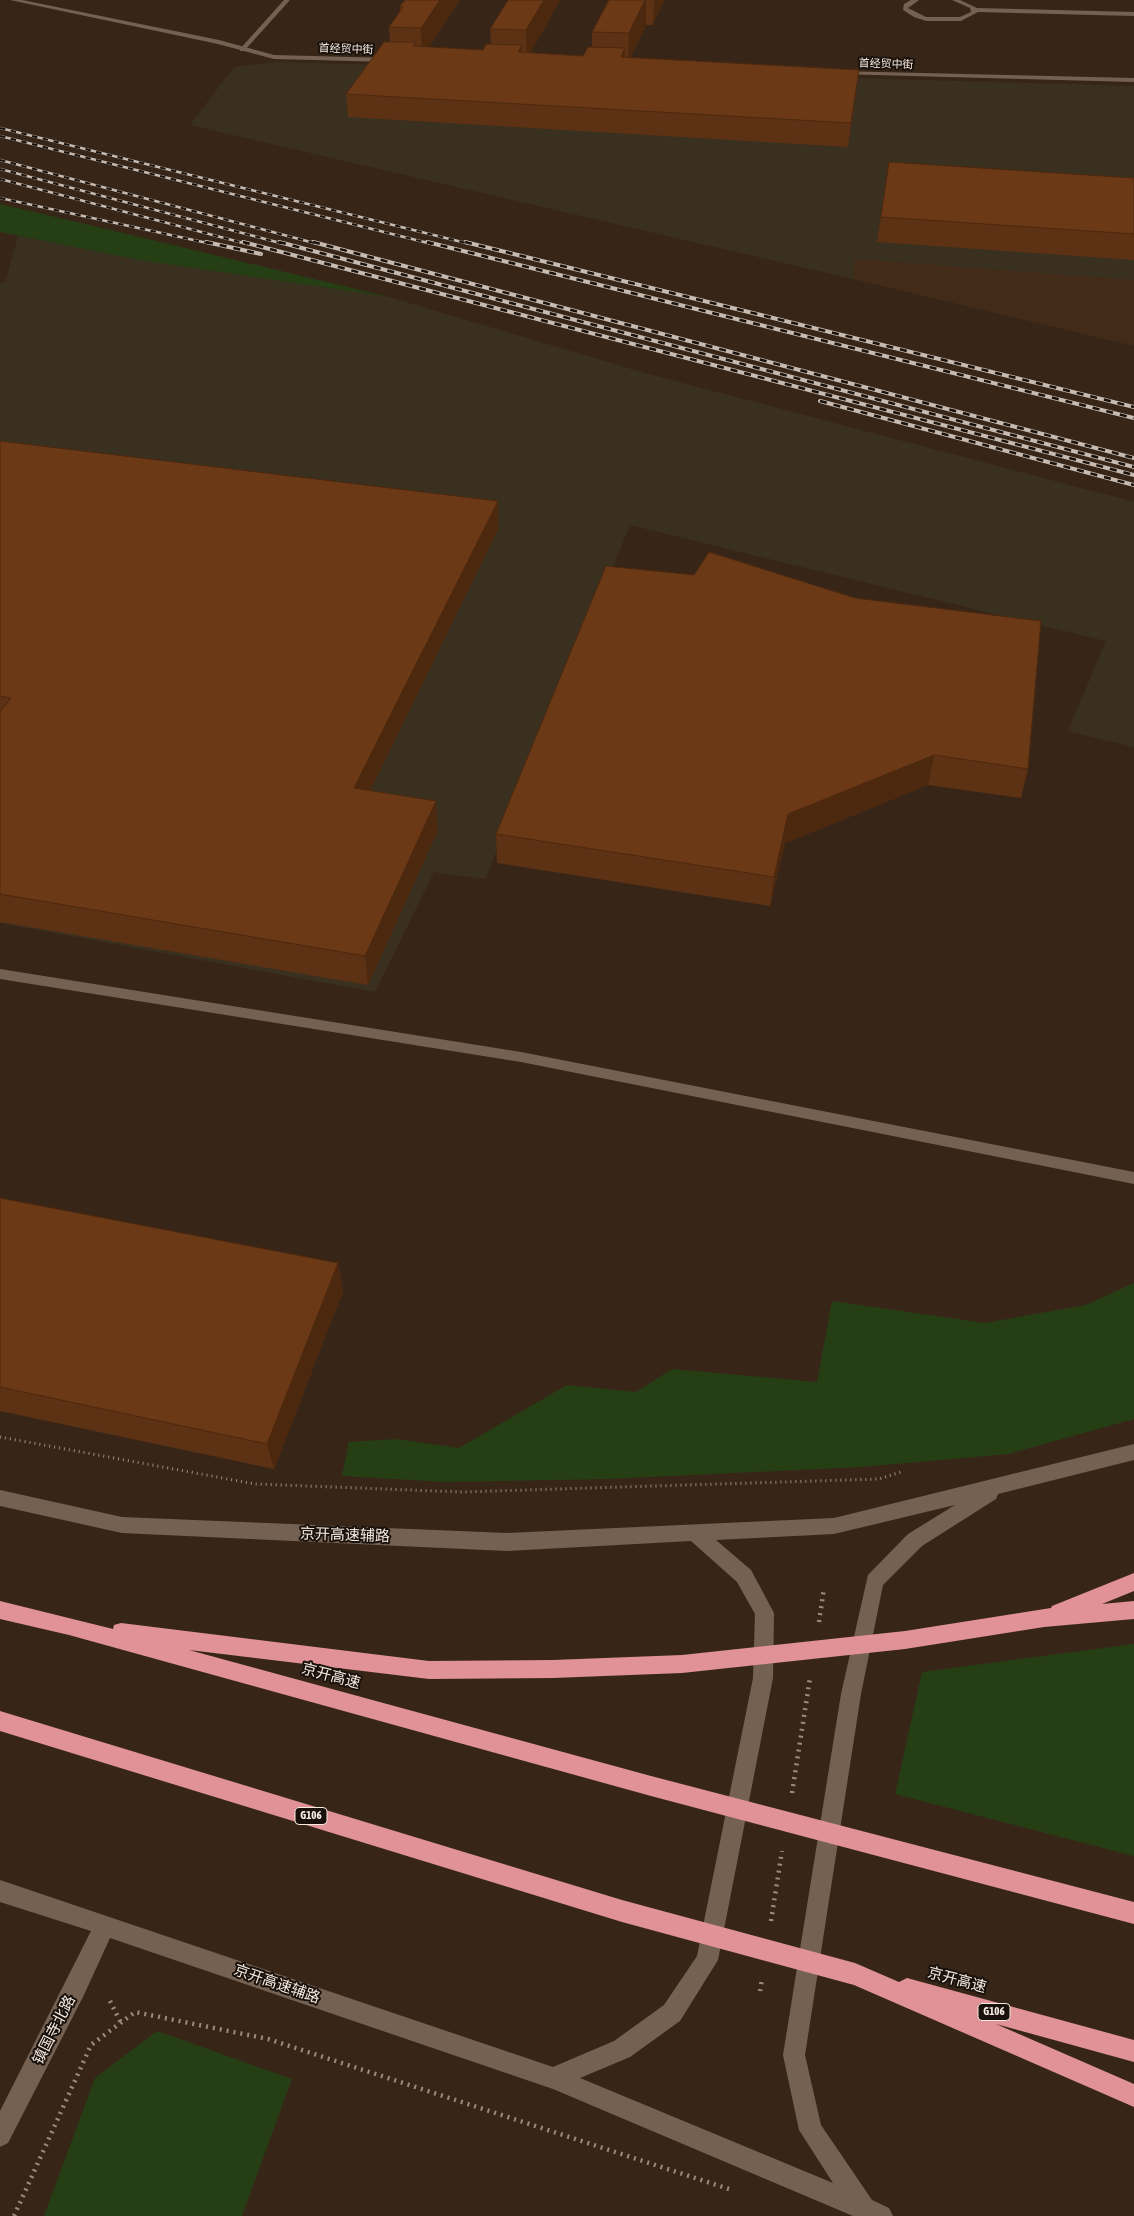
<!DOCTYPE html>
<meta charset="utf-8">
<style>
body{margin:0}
canvas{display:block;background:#372618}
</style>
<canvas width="1134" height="2216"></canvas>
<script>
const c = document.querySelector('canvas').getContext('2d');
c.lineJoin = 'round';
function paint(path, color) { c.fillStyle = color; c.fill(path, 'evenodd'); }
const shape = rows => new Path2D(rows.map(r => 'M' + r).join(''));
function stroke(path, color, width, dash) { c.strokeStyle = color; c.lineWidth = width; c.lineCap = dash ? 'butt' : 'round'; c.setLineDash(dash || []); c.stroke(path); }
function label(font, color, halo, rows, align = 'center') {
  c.font = font + ' "Asap Condensed","Noto Sans SC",sans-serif'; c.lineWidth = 4; c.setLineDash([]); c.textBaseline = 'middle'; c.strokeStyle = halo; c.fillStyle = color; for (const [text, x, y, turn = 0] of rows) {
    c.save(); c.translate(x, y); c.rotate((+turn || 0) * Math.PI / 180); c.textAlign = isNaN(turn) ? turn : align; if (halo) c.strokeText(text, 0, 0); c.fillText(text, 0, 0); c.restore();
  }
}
const commercial = shape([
 [276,62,1134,86,1134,280,855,259,853,279,190,125,234,67],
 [18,236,140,260,389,297,641,372,1134,502,1134,747,1068,731,1106,641,630,525,485,879,434,872,375,992,0,923,0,284,6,280]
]);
const built = shape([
 [855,259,1134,280,1134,346,853,279]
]);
const green = shape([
 [0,204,98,227,389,297,140,260,0,232],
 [1134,1283,1134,1419,1008,1454,862,1467,606,1479,446,1482,342,1476,349,1442,396,1439,459,1448,567,1385,636,1392,672,1369,817,1382,832,1301,985,1323,1086,1305],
 [1134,1644,1134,1856,895,1794,922,1672],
 [157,2031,292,2079,242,2216,44,2216,95,2078]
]);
const pathFar1 = shape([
 [0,1437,255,1484,462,1492,879,1479,904,1471]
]);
const path = shape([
 [819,1622,824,1588],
 [792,1793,810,1678],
 [771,1921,782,1851],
 [760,1991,762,1979],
 [110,2001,121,2023],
 [14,2216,91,2045,135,2012,268,2039,729,2189]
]);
const lane = shape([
 [0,969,521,1052,1134,1172,1134,1184,521,1062,0,979,0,969]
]);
const street = shape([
 [284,0,290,0,244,51,240,51,240,49,284,0],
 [911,0,919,0,908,8,926,17,960,17,971,12,970,8,952,0,960,0,977,8,1134,12,1134,16,978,12,961,21,926,21,914,17,903,10,904,4,911,0]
]);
const secondary = shape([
 [10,0,22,0,219,40,274,55,390,58,393,60,390,62,274,59,218,44,10,0],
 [836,71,1134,78,1134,82,838,74,836,73,836,71],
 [1134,1444,1134,1460,998,1494,996,1499,922,1546,883,1585,861,1694,805,2055,821,2125,872,2200,889,2208,893,2216,853,2216,553,2089,110,1938,83,1997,8,2143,0,2147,0,2111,91,1931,0,1902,0,1880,553,2067,614,2041,664,2005,697,1956,753,1678,755,1614,737,1582,691,1541,507,1551,122,1533,0,1506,0,1490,122,1517,507,1533,834,1518,1134,1444],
 [955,1505,908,1534,868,1575,841,1694,783,2055,799,2130,833,2183,580,2078,630,2057,680,2021,718,1960,773,1678,774,1613,751,1570,716,1540,834,1534,955,1505]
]);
const highway = shape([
 [1134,1573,1134,1591,1102,1604,1134,1601,1134,1619,1044,1627,905,1649,682,1673,553,1678,429,1679,189,1650,651,1776,1134,1902,1134,1924,651,1796,69,1635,0,1619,0,1601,113,1629,114,1625,121,1623,429,1661,553,1660,682,1655,905,1631,1051,1608,1052,1606,1134,1573],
 [0,1711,622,1900,855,1963,899,1982,907,1978,1134,2040,1134,2062,996,2024,1134,2084,1134,2107,854,1985,622,1922,0,1731,0,1711]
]);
const railFar1 = shape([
 [0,128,470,244],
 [0,136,432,244],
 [0,160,318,244],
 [0,169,284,244],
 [0,179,247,244],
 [0,198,212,244]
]);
const rail = shape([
 [206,242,261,254],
 [243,242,1134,475],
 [279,242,1134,467],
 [313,242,1134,458],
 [427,242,1134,418],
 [465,242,1134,407],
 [820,401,1134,485]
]);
const wall = shape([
 [405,0,460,0,429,47,483,50,491,44,490,29,560,0,530,53,583,56,592,47,592,32,609,0,664,0,653,25,646,25,630,58,859,70,848,147,348,117,346,94,390,42,389,27,400,11,400,6],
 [889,162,1134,178,1134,260,877,242],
 [0,441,498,529,370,791,438,830,368,985,0,922],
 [606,566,1028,769,1021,798,928,785,785,843,770,906,497,863,496,834],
 [0,1198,338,1263,343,1291,274,1469,0,1411]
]);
const shadedWall = shape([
 [440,0,460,0,422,57,421,28],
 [544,0,560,0,527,60,526,30],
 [645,0,646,0,646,25,628,63,629,33],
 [654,0,664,0,653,25],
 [522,45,522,68,518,52],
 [625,48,625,70,621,57],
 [859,70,856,93,848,147,851,123],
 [498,501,498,529,357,817,354,788],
 [934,755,928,785,785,843,770,906,774,877,788,814],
 [436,801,438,830,368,985,365,956],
 [338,1263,343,1291,274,1469,267,1444]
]);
const building = shape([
 [405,0,440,0,421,28,389,27,403,7,400,6,405,0],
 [508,0,544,0,526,30,490,29,508,0],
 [609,0,645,0,629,33,592,32,609,0],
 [384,42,416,42,413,46,483,50,486,44,522,45,518,52,583,56,588,47,625,48,621,57,859,70,851,123,346,94,384,42],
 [889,162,1134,178,1134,234,881,217,889,162],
 [0,441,498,501,354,788,436,801,365,956,0,894,0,712,11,698,0,696,0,441],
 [709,552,855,598,1041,621,1028,769,934,755,788,814,774,877,496,834,606,566,694,575,709,552],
 [0,1198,338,1263,267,1444,0,1387,0,1198]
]);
const farStreetnames = [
 ["首经贸中街",346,49,2],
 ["首经贸中街",886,64,2]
];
const shields = [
 [311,1816,32],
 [994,2012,32]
];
const shieldNames = [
 ["G106",311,1816],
 ["G106",994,2012]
];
const nearStreetnames = [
 ["京开高速辅路",345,1535,2],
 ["京开高速",331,1676,15],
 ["京开高速",957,1980,15],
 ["京开高速辅路",277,1984,19],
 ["镇国寺北路",54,2030,-63]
];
paint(commercial, '#3a3020');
paint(built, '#422c19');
paint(green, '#263e14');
stroke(pathFar1, '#998b80', 3, [1, 4]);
stroke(path, '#998b80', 4.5, [2, 5]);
paint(lane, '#756152');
paint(street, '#756152');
paint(secondary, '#756152');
paint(highway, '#e09296');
stroke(railFar1, '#c7bbb1', 2.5);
stroke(rail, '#c7bbb1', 4);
stroke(railFar1, '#19110b', 2, [5.5]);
stroke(rail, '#19110b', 2.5, [7]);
paint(wall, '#5d3113');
paint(shadedWall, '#4c280f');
paint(building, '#6c3916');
stroke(building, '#4c280f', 1);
label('11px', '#f6ebe2', '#19110b', farStreetnames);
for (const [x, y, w] of shields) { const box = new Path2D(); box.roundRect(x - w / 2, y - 8.5, w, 17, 4); c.fillStyle = '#19110b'; c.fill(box); stroke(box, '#f6ebe2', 1); }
label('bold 11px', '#f6ebe2', null, shieldNames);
label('15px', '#f6ebe2', '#19110b', nearStreetnames);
</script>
